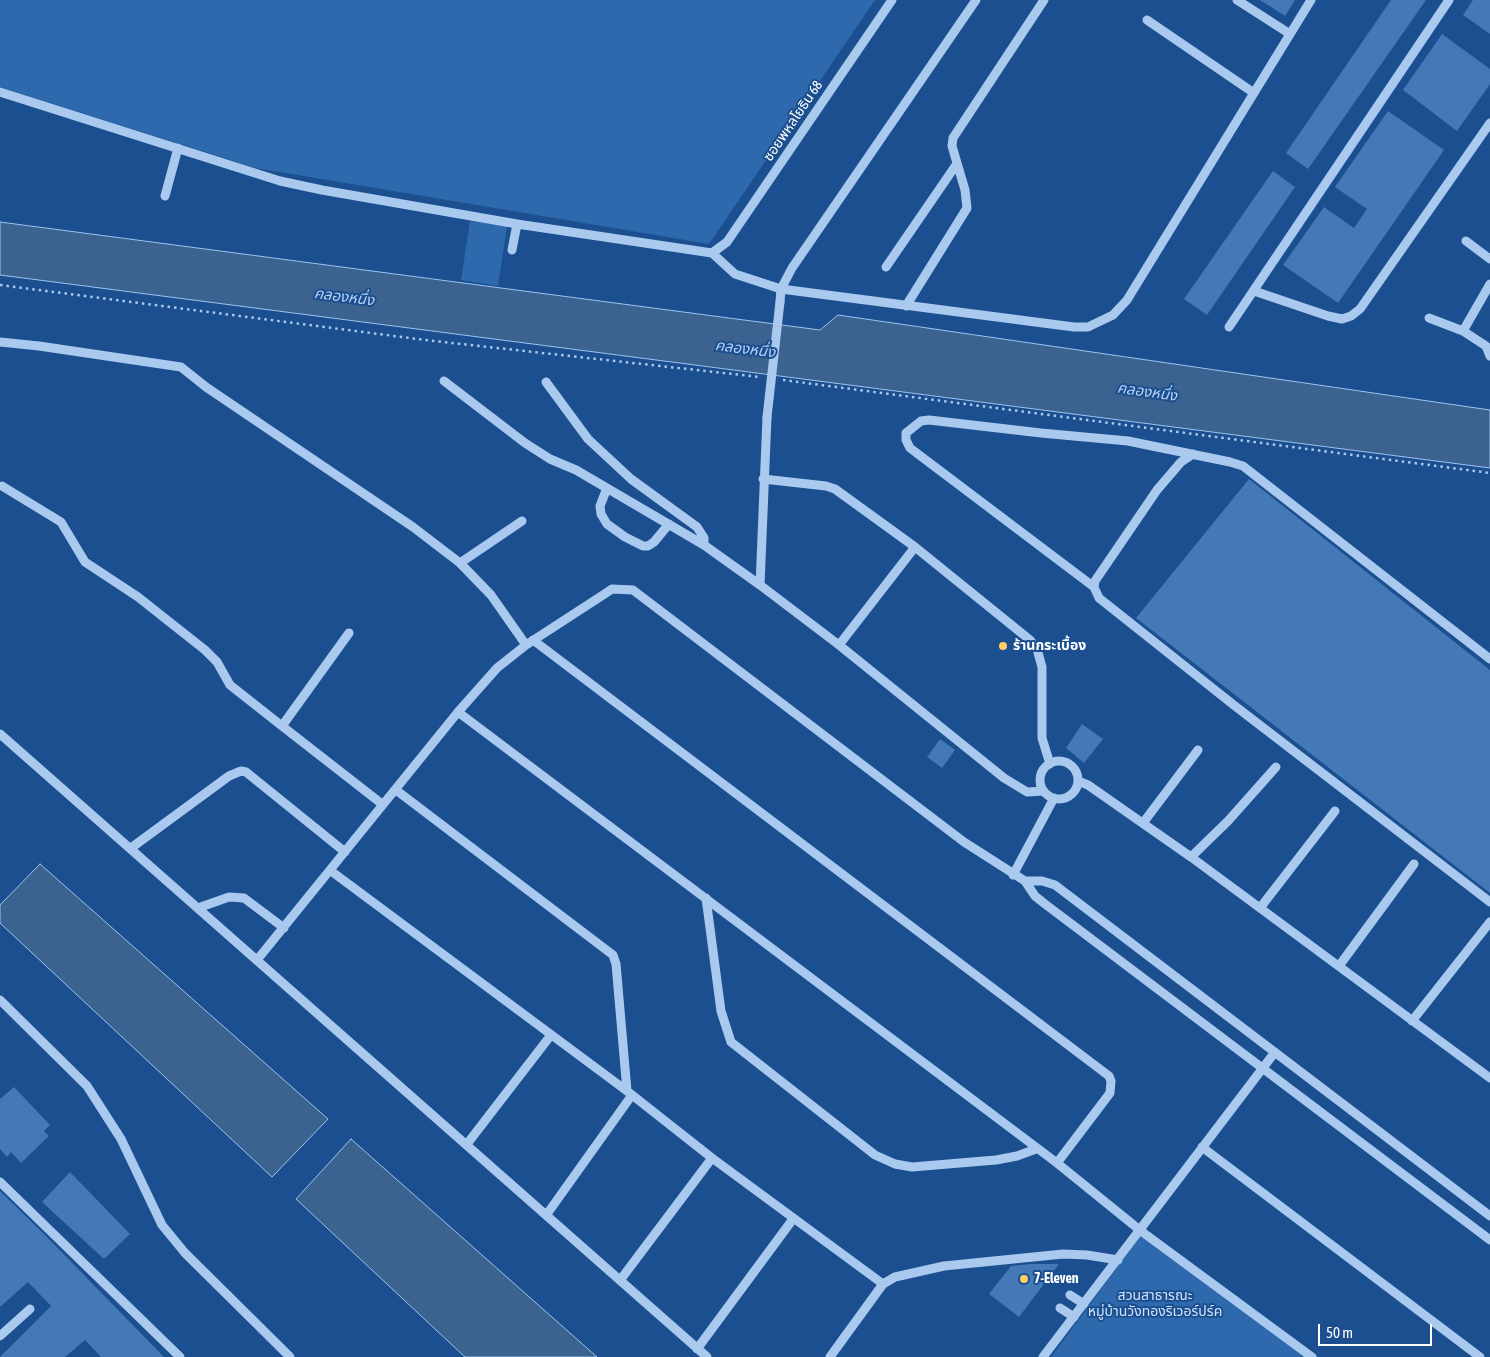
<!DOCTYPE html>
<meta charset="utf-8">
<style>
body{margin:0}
#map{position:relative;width:1490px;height:1357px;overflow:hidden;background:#1b4f8f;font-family:"Asap Condensed",sans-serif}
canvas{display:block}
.scale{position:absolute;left:1318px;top:1324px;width:114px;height:22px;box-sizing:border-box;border:2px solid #fff;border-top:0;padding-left:6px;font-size:15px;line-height:18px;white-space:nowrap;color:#fff;-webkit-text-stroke:4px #1b4f8f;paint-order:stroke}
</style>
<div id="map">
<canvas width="1490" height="1357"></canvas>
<div class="scale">50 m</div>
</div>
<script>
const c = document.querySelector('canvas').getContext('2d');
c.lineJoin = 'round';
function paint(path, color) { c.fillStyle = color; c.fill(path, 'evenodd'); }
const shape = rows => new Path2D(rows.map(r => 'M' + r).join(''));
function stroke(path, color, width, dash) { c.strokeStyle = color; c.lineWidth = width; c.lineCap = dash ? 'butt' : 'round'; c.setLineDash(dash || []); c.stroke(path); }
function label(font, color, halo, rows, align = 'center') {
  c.font = font + ' "Asap Condensed","Noto Sans Thai",sans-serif'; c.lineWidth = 4; c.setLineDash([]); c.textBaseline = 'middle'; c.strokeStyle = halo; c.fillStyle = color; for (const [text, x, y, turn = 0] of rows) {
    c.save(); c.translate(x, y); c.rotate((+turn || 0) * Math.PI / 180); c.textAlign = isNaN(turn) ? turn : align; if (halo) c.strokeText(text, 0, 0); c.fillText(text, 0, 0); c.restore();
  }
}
const green = shape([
 [0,0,875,0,709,244,256,168,0,87],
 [470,221,507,226,498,286,461,280],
 [1144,1231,1319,1357,1051,1357]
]);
const water = shape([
 [0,222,820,330,838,315,1490,410,1490,468,0,275,0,222],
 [40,864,328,1119,272,1177,0,923,0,905,40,864],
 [351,1139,597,1357,465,1357,296,1199,351,1139]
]);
const building = shape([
 [1260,0,1295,0,1285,16],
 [1391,0,1426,0,1308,169,1286,153],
 [1473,0,1490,0,1490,34,1463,15],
 [1442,34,1490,69,1490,84,1457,131,1403,90],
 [1388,111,1444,150,1338,303,1283,265,1324,207,1354,228,1367,209,1335,187],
 [1273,171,1295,187,1207,315,1184,299],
 [1249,479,1490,670,1490,893,1136,618],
 [1082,724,1103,739,1084,763,1066,748],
 [940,739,955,750,942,768,927,757],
 [14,1087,50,1125,44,1131,49,1136,21,1163,11,1152,7,1157,0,1149,0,1099],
 [70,1172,130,1234,104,1259,42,1202],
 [0,1191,44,1234,164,1357,101,1357,85,1340,65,1357,0,1357,51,1306,28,1282,0,1307],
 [1030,1264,1059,1264,1019,1317,989,1294,1011,1266]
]);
const path = shape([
 [0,285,425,340,760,377],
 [783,380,1490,473]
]);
const minor = shape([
 [1237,0,1290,34],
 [1147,20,1254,93],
 [0,92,280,181,322,190,517,224,712,253,735,274,781,289,1074,327,1088,327,1113,315,1127,300,1311,0],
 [165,196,178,148],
 [1466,241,1490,259],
 [512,250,517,224],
 [712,253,727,242,892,0],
 [886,267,956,165],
 [1254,291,1328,316,1342,319,1351,316,1360,309,1490,123],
 [780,302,781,289,792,268,976,0],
 [906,306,967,208,965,190,952,146,953,138,1044,0],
 [1429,318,1463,331,1490,284],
 [1229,327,1449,0],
 [1463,331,1486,346,1490,356],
 [0,342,39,346,181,367,206,387,413,527,460,563,491,595,526,645],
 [444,381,525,443,550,459,576,470,704,545,760,585],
 [546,382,588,439,631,479,697,527,704,538,704,545],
 [767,417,760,585,839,645,1004,778,1027,792,1044,791],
 [1193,454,1181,462,1157,490,1095,581,1094,587,1099,598,1235,706,1490,902],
 [763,479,826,486,835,489,915,547,1030,640,1037,649,1042,667,1042,738,1050,764],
 [2,486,61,522,85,562,138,597,205,650,217,662,230,685,282,726],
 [607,488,600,506,601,514,607,524,625,537,643,546,648,546,654,542,669,524],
 [460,563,522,521],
 [1094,587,910,448,906,440,906,433,921,421,929,420,1041,433,1128,441,1230,462,1243,466,1490,659],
 [349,633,282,726,382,804],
 [533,640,1109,1076,1111,1081,1110,1093,1057,1163],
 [839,645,915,547],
 [458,712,1057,1163,1141,1231,1312,1357],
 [0,734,707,1357],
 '1040 780a19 19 0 1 1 38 0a19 19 0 1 1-38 0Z',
 [1078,781,1088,785,1191,857,1490,1078],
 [396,790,613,955,616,964,627,1091],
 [1143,823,1198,750],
 [131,848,229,776,241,771,246,772,345,852],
 [1191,857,1228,821,1276,767],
 [331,871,627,1091,712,1158,883,1284],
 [1013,875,1054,798],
 [1025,881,1035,896,1045,904,1490,1240],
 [706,898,721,1011,731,1042,875,1155,895,1164,912,1167,996,1160,1017,1156,1036,1149],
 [198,908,229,897,244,898,284,928],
 [1260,908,1335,811],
 [257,960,458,712,497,668,526,645,603,595,612,589,633,590,964,842,1025,881,1042,881,1055,885,1490,1216],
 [1339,966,1414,864],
 [0,1000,87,1086,121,1139,162,1225,185,1253,290,1357],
 [1412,1021,1490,922],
 [467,1144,551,1035],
 [1202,1147,1480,1357],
 [0,1182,180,1357],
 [547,1214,632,1095],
 [621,1279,712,1158],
 [1070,1295,1084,1304],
 [1060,1308,1074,1317],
 [0,1336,30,1309],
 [697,1349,793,1219],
 [830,1357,883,1284,895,1277,944,1266,1063,1254,1087,1255,1118,1260],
 [1043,1357,1275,1052]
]);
const minorBridge = shape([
 [767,417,780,302]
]);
const markers = [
 [1003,646,5,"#ffd166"],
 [1024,1279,5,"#ffd166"]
];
const streetNames = [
 ["ซอยพหลโยธิน 68",793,121,-56]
];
const poiNames = [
 ["ร้านกระเบื้อง",1013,646],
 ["7-Eleven",1034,1279]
];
const parkNames = [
 ["สวนสาธารณะ",1155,1296],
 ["หมู่บ้านวังทองริเวอร์ปร์ค",1155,1312]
];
const waterNames = [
 ["คลองหนึ่ง",344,297,7],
 ["คลองหนึ่ง",745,349,7],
 ["คลองหนึ่ง",1147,392,8]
];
paint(green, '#2e69ad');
paint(water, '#3c6290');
stroke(water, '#9cc4f0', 1);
paint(building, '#4478b7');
stroke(path, '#a9c9ee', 2.5, [2.5, 4]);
stroke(minor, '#a9c9ee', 9);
stroke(minorBridge, '#a9c9ee', 9);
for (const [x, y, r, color] of markers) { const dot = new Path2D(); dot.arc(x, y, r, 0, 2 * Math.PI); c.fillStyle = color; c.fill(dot); stroke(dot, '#1b4f8f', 2); }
label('14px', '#fff', '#1b4f8f', streetNames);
label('bold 14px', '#fff', '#1b4f8f', poiNames, 'left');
label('14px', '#cfe3fa', '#1b4f8f', parkNames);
label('italic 15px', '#b5d3f5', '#1b4f8f', waterNames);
</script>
